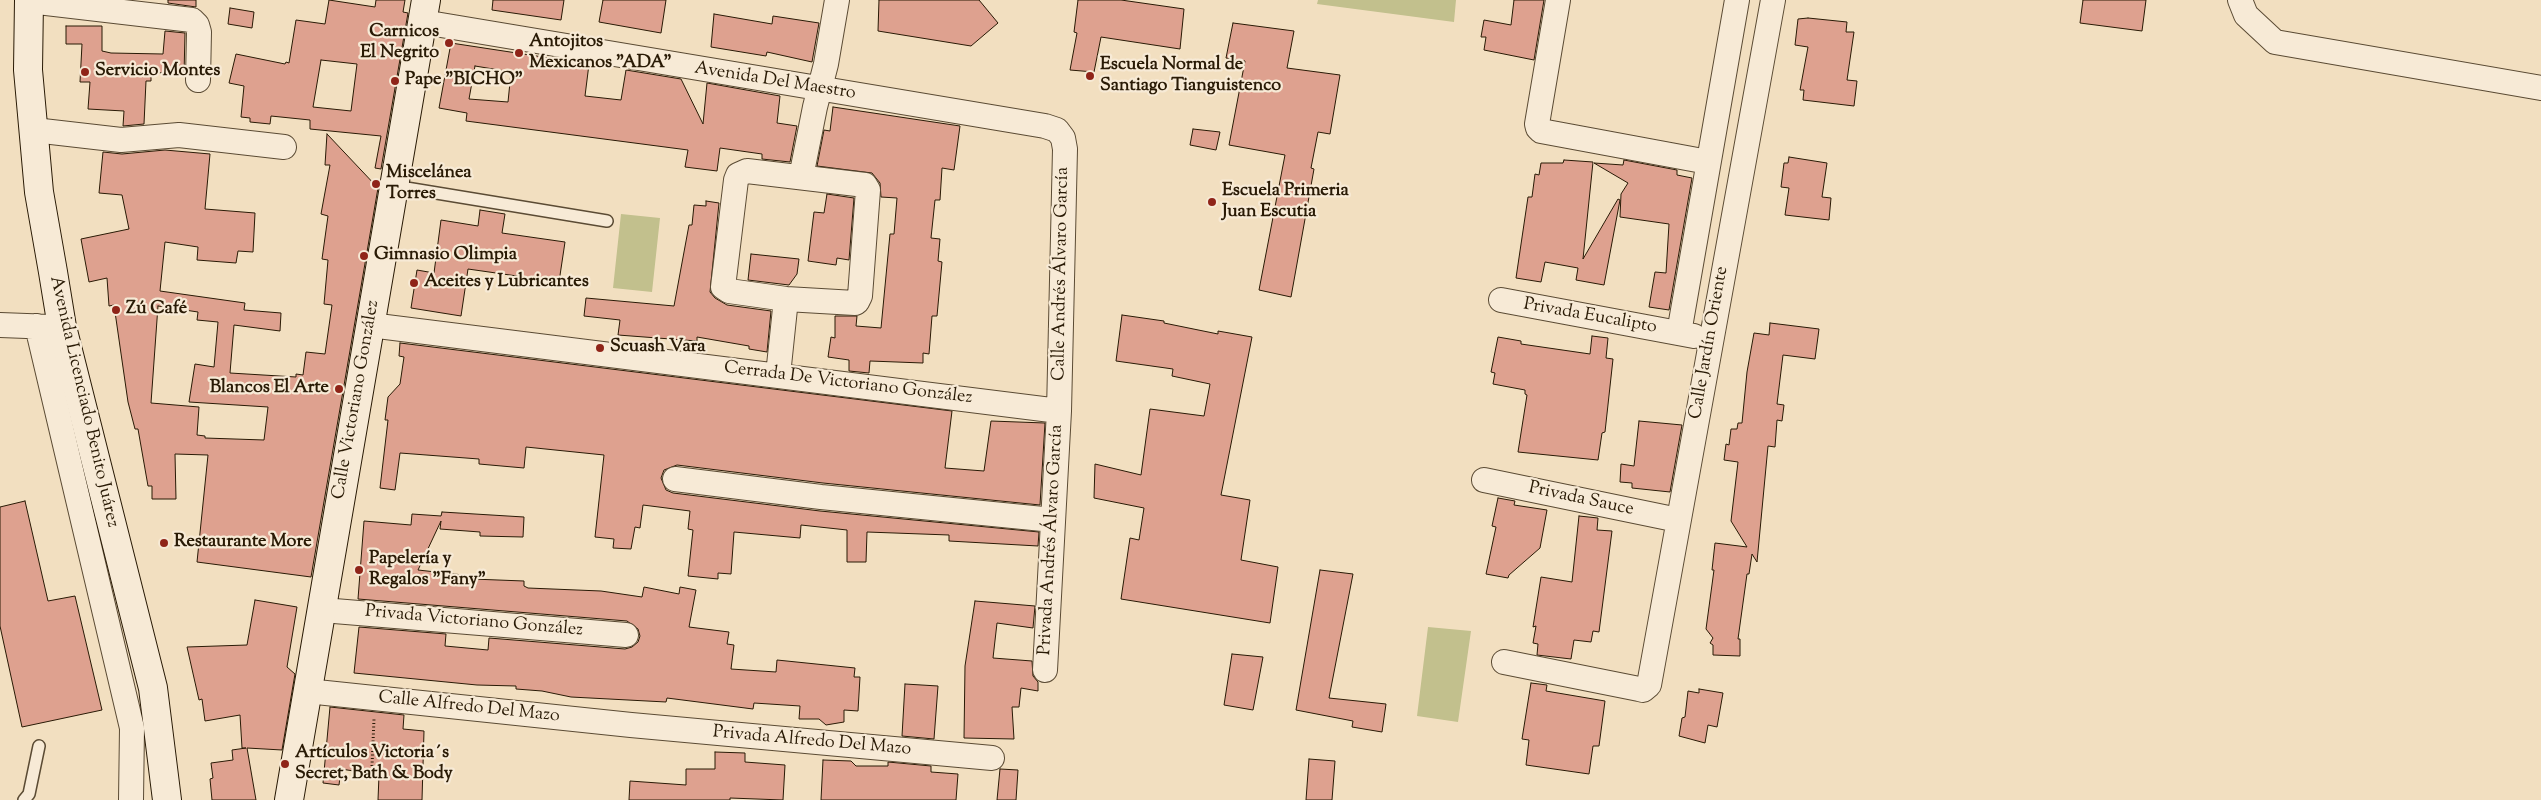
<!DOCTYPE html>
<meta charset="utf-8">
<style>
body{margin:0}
canvas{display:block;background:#f2dfc0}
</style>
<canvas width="2541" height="800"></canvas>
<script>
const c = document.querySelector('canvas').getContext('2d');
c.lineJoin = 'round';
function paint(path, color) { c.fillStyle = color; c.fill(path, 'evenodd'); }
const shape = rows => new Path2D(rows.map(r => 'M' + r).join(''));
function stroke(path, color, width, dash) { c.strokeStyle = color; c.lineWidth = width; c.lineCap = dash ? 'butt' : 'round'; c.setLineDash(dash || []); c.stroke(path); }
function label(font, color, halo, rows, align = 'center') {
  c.font = font + ' "Sorts Mill Goudy",serif'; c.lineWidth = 4.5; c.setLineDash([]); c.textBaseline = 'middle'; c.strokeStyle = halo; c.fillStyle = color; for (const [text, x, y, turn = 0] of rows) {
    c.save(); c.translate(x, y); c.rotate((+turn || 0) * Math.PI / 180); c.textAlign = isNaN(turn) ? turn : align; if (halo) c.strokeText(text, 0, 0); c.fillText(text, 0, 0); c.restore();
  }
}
const green = shape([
 [1318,0,1456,0,1454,22,1317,4],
 [621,214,660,218,652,292,613,288],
 [1428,627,1471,631,1458,722,1417,716]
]);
const building = shape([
 [168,0,196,0,196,7,168,3,168,0],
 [329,0,375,7,376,0,405,0,403,12,408,13,381,169,375,168,381,136,310,129,310,120,271,116,270,124,250,122,250,118,241,117,244,86,229,83,236,54,285,64,286,62,289,63,296,20,325,24,329,0],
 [321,60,357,64,351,111,313,107,321,60],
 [493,0,564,0,561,20,492,10,493,0],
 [603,0,666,0,661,33,599,22,603,0],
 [879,0,979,0,998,23,971,46,878,31,879,0],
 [1078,0,1121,0,1184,9,1180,49,1101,37,1094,72,1070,70,1077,33,1074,32,1078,0],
 [1514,0,1544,0,1534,60,1484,50,1486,37,1481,37,1484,20,1511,25,1514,0],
 [2083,0,2146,0,2142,31,2080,23,2083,0],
 [230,8,254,12,252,28,228,24,230,8],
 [714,14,772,24,773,16,819,23,812,62,767,52,766,56,711,47,714,14],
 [1808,18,1847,22,1846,32,1854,32,1847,80,1857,81,1854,106,1803,100,1804,90,1800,90,1808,47,1795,45,1798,19,1808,18],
 [1233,23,1294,31,1287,68,1340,75,1330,134,1318,132,1311,168,1314,169,1291,297,1259,290,1285,155,1229,145,1245,61,1226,58,1233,23],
 [66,26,102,26,102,51,111,53,163,54,165,31,185,33,184,75,151,72,151,81,146,81,144,124,123,126,124,111,88,109,90,82,80,82,82,44,66,44,66,26],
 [451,43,589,64,585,96,621,100,626,70,681,79,703,124,707,83,780,96,777,123,797,126,790,162,762,159,762,154,720,148,717,171,685,167,688,150,466,121,467,113,439,108,451,43],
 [475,66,511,72,508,102,469,99,475,66],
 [833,107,960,126,954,170,942,168,940,200,935,200,931,238,940,239,938,261,942,262,937,316,932,316,929,354,923,353,923,363,870,361,869,373,849,371,849,360,828,357,831,337,835,338,835,316,857,316,856,326,881,328,890,234,894,234,897,198,881,197,880,183,872,173,817,166,824,130,830,131,833,107],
 [1193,129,1220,132,1216,150,1190,145,1193,129],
 [327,134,378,188,311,577,197,562,208,455,175,454,176,499,152,499,152,486,148,486,138,429,135,429,128,402,114,305,109,306,107,278,89,282,81,239,129,229,122,195,99,193,103,152,122,154,165,150,210,154,205,209,255,213,253,252,238,251,236,263,197,260,198,247,165,242,160,291,245,303,244,310,281,313,280,331,234,325,230,373,296,377,296,374,303,375,306,352,325,354,332,305,324,304,328,260,322,259,328,216,321,214,330,165,325,165,327,134],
 [158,306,198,312,197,320,218,322,214,367,195,364,189,402,268,407,264,440,205,438,205,436,197,435,199,407,151,403,158,306],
 [1789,157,1827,163,1822,197,1831,198,1829,220,1785,215,1789,188,1781,187,1784,163,1788,163,1789,157],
 [1564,160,1593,162,1583,259,1618,199,1620,200,1604,285,1576,280,1578,268,1545,262,1541,282,1516,278,1528,197,1532,197,1535,174,1539,175,1541,163,1563,163,1564,160],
 [1624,160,1677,170,1677,175,1692,178,1669,310,1649,307,1655,272,1666,273,1669,224,1620,217,1621,194,1628,183,1594,163,1623,165,1624,160],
 [827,194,854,198,849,260,837,258,836,265,808,261,814,212,824,213,827,194],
 [706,201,719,203,710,292,715,298,727,305,771,311,767,352,749,349,749,346,697,337,697,341,618,335,620,320,584,316,586,298,674,306,689,225,692,225,694,205,706,206,706,201],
 [480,210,505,214,502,233,565,242,559,282,468,269,461,316,411,308,417,270,434,273,441,220,478,226,480,210],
 [751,254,799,259,797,274,789,285,748,280,751,254],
 [1122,315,1164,321,1164,323,1218,334,1218,331,1252,337,1221,495,1250,500,1241,560,1278,567,1270,623,1121,599,1130,538,1139,540,1144,508,1094,498,1095,464,1141,475,1150,409,1204,416,1210,384,1172,376,1173,369,1116,361,1122,315],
 [1770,323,1819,329,1815,359,1783,355,1777,404,1784,405,1782,421,1777,420,1775,447,1768,446,1757,562,1752,554,1749,574,1747,574,1738,639,1740,639,1740,656,1713,655,1713,645,1710,643,1713,638,1706,629,1714,570,1712,570,1715,543,1747,547,1731,521,1738,462,1724,460,1726,444,1729,445,1731,429,1737,429,1738,423,1742,423,1747,372,1754,333,1769,335,1770,323],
 [1592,336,1608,338,1606,358,1613,359,1605,432,1602,433,1598,460,1518,452,1527,395,1525,394,1525,390,1493,384,1495,373,1491,372,1498,337,1521,341,1521,344,1590,354,1592,336],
 [400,343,952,411,945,468,984,471,991,421,1045,423,1040,505,823,483,677,465,664,470,661,478,666,490,673,493,820,511,1039,532,1038,546,949,541,949,535,867,532,866,562,847,562,847,530,801,525,800,538,734,532,731,574,718,573,718,579,688,576,693,530,688,529,690,511,643,505,640,528,635,527,631,549,613,548,614,539,595,537,604,455,526,447,524,468,479,464,479,459,400,453,395,490,380,488,388,420,385,420,388,397,400,384,404,357,399,356,400,343],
 [1639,421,1682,425,1670,492,1632,488,1632,483,1620,482,1621,464,1634,466,1639,421],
 [1498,498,1515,501,1514,505,1547,510,1540,548,1509,575,1508,578,1486,574,1496,527,1492,526,1498,498],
 [25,501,48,601,75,596,102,710,22,727,0,626,0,507,25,501],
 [442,512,524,517,523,537,480,536,480,532,440,529,441,521,418,570,472,576,472,579,524,581,524,586,528,588,601,591,642,597,644,587,679,594,680,587,696,590,689,627,729,632,727,644,734,645,731,669,776,672,777,660,855,668,854,677,860,677,858,711,844,710,844,722,826,725,819,719,799,719,800,706,754,703,753,709,667,698,666,702,571,697,542,691,516,689,516,686,477,685,354,673,359,627,446,634,445,646,488,650,489,638,625,649,632,647,638,642,640,636,638,629,627,621,358,599,364,521,411,525,412,514,441,516,442,512],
 [1579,516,1598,518,1597,530,1612,531,1599,632,1593,631,1591,642,1574,640,1571,659,1537,655,1538,644,1533,643,1536,626,1533,627,1541,577,1572,582,1579,516],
 [1320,570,1353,574,1329,698,1386,704,1382,732,1352,727,1353,721,1296,710,1320,570],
 [255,600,297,607,287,667,295,674,282,750,247,748,256,800,212,800,210,779,213,778,211,763,233,760,232,750,246,748,242,748,240,715,205,721,202,699,199,700,187,647,247,645,255,600],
 [975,601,1035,606,1033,628,997,623,993,658,1032,661,1033,676,1038,682,1038,691,1021,688,1019,707,1012,707,1014,739,964,738,965,666,975,601],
 [1232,654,1263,657,1253,710,1224,705,1232,654],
 [1531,683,1547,685,1546,691,1605,701,1599,746,1593,746,1589,774,1526,765,1529,740,1522,739,1531,683],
 [905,684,938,686,934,739,902,736,905,684],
 [1699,689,1723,693,1717,727,1708,725,1705,743,1679,736,1682,718,1685,717,1688,691,1699,693,1699,689],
 [330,707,404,715,403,729,424,731,422,800,378,800,379,775,341,769,339,785,323,783,330,707],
 [715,752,745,753,745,762,785,765,783,800,730,798,730,800,629,800,630,781,686,785,686,769,715,769,715,752],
 [1309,759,1335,761,1332,800,1306,800,1309,759],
 [823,760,851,761,856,766,888,766,888,762,931,766,931,772,958,774,956,800,821,800,823,760],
 [1000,769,1018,770,1016,800,997,800,1000,769]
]);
const path = shape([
 [372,766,374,719]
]);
const lane = shape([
 [394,186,607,221],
 [24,800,29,794,39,746]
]);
const street = shape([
 [1558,0,1537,124,1538,128,1541,131,1708,162],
 [2240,0,2246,15,2275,42,2541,88],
 [29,1,192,20,197,25,199,32,198,80],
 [423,22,1045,126,1057,130,1063,138,1065,149,1059,411,1045,670],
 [34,130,121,140,179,135,284,147],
 [747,171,865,185,868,190,860,296,857,302,855,303,786,299,729,291,723,287,736,180,738,175,747,171],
 [801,177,815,107,826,64,837,0],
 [1501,300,1694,336],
 [0,325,53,327],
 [370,325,1059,411],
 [37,326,132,728,131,800],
 [1679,333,1737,0],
 [778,375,786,299],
 [675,479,821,497,1053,520],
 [1484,480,1678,520],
 [322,610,626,635],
 [1504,662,1639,689,1643,690,1649,685,1773,0],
 [307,691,631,725,992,758]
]);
const secondary = shape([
 [29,0,28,70,39,192,53,272,62,327,153,688,167,800],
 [289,800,426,0]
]);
const markers = [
 [449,43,5,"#8f2418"],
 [519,53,5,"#8f2418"],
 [85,72,5,"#8f2418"],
 [1090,76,5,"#8f2418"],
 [395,81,5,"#8f2418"],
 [376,184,5,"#8f2418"],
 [1212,202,5,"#8f2418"],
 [364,256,5,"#8f2418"],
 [414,283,5,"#8f2418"],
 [116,310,5,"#8f2418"],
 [600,348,5,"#8f2418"],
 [339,389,5,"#8f2418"],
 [164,543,5,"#8f2418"],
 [359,570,5,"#8f2418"],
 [285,764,5,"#8f2418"]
];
const poiNames = [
 ["Carnicos",439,33,"right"],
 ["El Negrito",439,54,"right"],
 ["Antojitos",529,43],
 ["Mexicanos \"ADA\"",529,64],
 ["Escuela Normal de",1100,66],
 ["Santiago Tianguistenco",1100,87],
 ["Servicio Montes",95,72],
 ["Pape \"BICHO\"",405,81],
 ["Miscelánea",386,174],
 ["Torres",386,195],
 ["Escuela Primeria",1222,192],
 ["Juan Escutia",1222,213],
 ["Gimnasio Olimpia",374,256],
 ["Aceites y Lubricantes",424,283],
 ["Zú Café",126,310],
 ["Scuash Vara",610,348],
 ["Blancos El Arte",329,389,"right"],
 ["Restaurante More",174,543],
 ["Papelería y",369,560],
 ["Regalos \"Fany\"",369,581],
 ["Artículos Victoria´s",295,754],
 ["Secret, Bath & Body",295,775]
];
const streetNames = [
 ["Avenida Del Maestro",775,82,9],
 ["Calle Andrés Álvaro García",1062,274,-89],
 ["Privada Eucalipto",1590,317,10],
 ["Calle Jardín Oriente",1710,343,-80],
 ["Cerrada De Victoriano González",848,384,7],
 ["Calle Victoriano González",357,400,-80],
 ["Avenida Licenciado Benito Juárez",83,402,77],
 ["Privada Sauce",1581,500,12],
 ["Privada Andrés Álvaro García",1052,540,-87],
 ["Privada Victoriano González",474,622,5],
 ["Calle Alfredo Del Mazo",469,708,6],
 ["Privada Alfredo Del Mazo",812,742,5]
];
paint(green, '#c2c08d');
paint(building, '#dea18f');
stroke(building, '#291a05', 1);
stroke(lane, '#5b4b34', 14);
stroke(street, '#5b4b34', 26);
stroke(secondary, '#291a05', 30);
stroke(path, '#291a05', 3, [1, 2.5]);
stroke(lane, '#f7ead6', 11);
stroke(street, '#f7ead6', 24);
stroke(secondary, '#f7ead6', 28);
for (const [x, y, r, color] of markers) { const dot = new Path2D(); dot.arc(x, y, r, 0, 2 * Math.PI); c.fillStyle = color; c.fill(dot); stroke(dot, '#f7ead6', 2); }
label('bold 18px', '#291a05', '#f7ead6', poiNames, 'left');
label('18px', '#291a05', '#f7ead6', streetNames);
</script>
